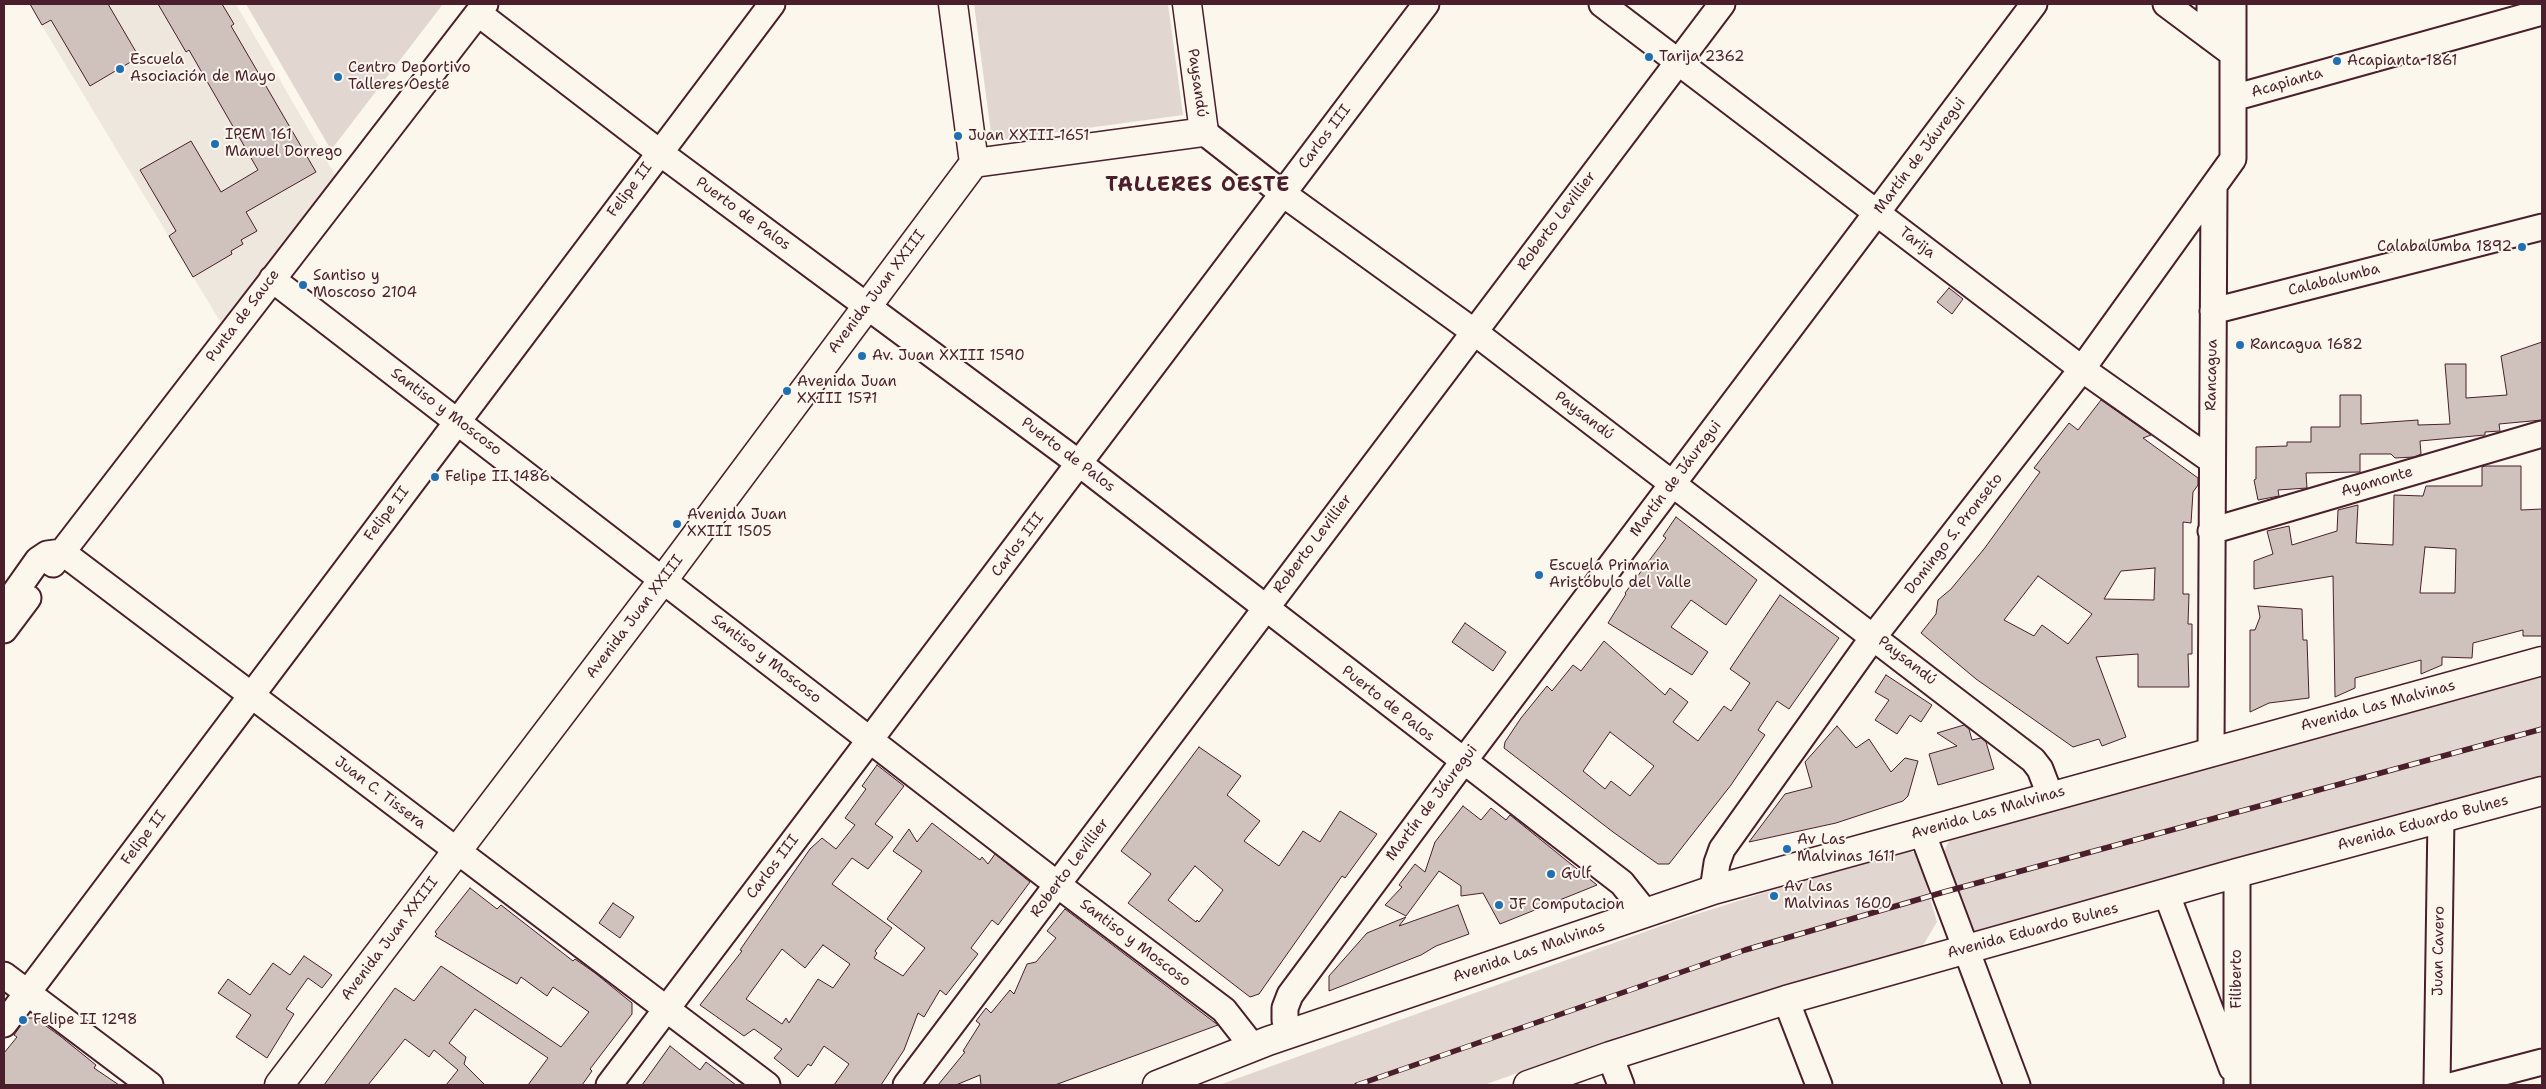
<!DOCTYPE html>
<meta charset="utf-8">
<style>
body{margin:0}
#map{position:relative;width:2546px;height:1089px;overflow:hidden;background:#fbf7ec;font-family:"Shantell Sans",sans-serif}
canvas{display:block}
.frame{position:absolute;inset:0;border:5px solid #4a1f2b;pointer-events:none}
</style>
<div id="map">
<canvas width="2546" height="1089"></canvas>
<div class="frame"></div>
</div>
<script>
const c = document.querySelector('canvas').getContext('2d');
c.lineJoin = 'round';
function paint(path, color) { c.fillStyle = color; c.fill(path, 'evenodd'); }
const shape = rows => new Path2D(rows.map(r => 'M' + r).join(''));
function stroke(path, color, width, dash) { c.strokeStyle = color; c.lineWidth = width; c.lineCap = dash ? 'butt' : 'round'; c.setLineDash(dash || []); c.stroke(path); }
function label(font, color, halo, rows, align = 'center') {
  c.font = font + ' "Shantell Sans",sans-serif'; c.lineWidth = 4; c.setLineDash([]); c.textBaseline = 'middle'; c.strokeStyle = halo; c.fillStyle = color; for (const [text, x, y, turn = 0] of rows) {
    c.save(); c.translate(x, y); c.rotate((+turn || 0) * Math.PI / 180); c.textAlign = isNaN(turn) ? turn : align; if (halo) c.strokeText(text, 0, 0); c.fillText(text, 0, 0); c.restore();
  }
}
const built = shape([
 [29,4,236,4,335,175,221,323]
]);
const green = shape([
 [246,4,443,4,331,150],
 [974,4,1168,4,1183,115,992,141],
 [2542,677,2542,784,1992,933,1972,933,1943,853,1951,837],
 [1902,849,1917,853,1937,922,1922,947,1623,1035,1484,1085,1219,1085,1675,921]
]);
const building = shape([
 [30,4,108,4,139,57,90,86,51,20,42,25,30,4],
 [158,4,222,4,234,24,231,26,316,172,246,212,257,231,241,240,243,244,231,251,232,254,193,277,169,236,176,231,140,170,191,141,221,192,258,170,189,50,186,52,158,4],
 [1949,288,1963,299,1952,314,1937,302,1949,288],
 [2542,342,2542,420,2499,424,2500,431,2485,432,2485,435,2420,441,2421,454,2414,457,2395,458,2391,454,2360,454,2360,472,2306,473,2307,488,2278,490,2279,496,2258,500,2254,480,2256,479,2256,447,2287,446,2287,442,2311,442,2311,427,2340,427,2340,395,2361,395,2361,424,2418,420,2418,425,2450,424,2445,364,2466,364,2466,398,2507,395,2501,356,2542,342],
 [2101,400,2151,435,2143,438,2198,478,2198,485,2193,492,2191,523,2183,522,2183,594,2189,594,2188,624,2192,624,2192,654,2188,654,2189,687,2138,687,2138,654,2096,657,2126,737,2102,746,2099,739,2073,747,1976,679,1921,633,1936,614,1938,600,1951,589,1984,549,2040,472,2034,468,2069,423,2078,430,2101,400],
 [2155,568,2154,600,2104,599,2121,571,2155,568],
 [2038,576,2092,614,2068,644,2042,625,2034,636,2004,620,2038,576],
 [2485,466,2521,466,2521,510,2542,509,2542,636,2523,636,2523,630,2473,643,2472,658,2442,657,2442,665,2421,674,2421,660,2355,678,2355,688,2335,697,2333,576,2254,589,2254,561,2273,554,2267,531,2289,526,2292,545,2337,531,2338,510,2358,505,2356,543,2393,545,2394,495,2423,496,2426,486,2482,486,2482,467,2485,466],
 [2425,547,2456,549,2455,593,2420,593,2425,547],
 [1676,517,1757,580,1726,625,1691,600,1671,627,1708,652,1692,675,1608,623,1626,594,1625,593,1666,538,1663,536,1676,517],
 [1780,595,1839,638,1789,709,1777,701,1758,730,1765,735,1731,785,1669,864,1658,864,1613,832,1504,748,1505,742,1521,718,1547,686,1552,691,1573,665,1581,671,1604,641,1665,695,1670,688,1688,702,1673,722,1698,741,1724,706,1731,711,1750,683,1730,669,1780,595],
 [1610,732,1654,766,1630,796,1611,781,1605,789,1583,771,1610,732],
 [2258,606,2302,609,2303,640,2307,640,2309,698,2269,703,2250,712,2250,630,2255,630,2260,617,2258,606],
 [1465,623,1506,652,1493,671,1452,642,1465,623],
 [1886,675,1932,705,1921,722,1910,715,1897,734,1875,720,1889,700,1875,692,1886,675],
 [1964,725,1969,729,1972,740,1981,738,1986,742,1994,769,1938,785,1929,754,1957,746,1937,733,1964,725],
 [1837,726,1856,748,1869,739,1891,772,1905,758,1918,761,1908,796,1903,801,1836,823,1749,842,1785,794,1812,787,1805,762,1837,726],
 [1199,747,1241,776,1227,795,1260,821,1244,841,1279,866,1303,831,1320,842,1340,811,1377,834,1345,878,1342,876,1259,994,1250,997,1128,903,1151,874,1121,851,1199,747],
 [1195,866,1223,890,1199,922,1197,920,1196,922,1168,900,1195,866],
 [877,765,904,786,875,824,893,837,868,869,852,858,832,884,892,928,875,951,877,953,874,958,903,976,925,948,887,919,922,871,893,851,909,829,917,842,932,823,980,860,982,857,988,864,995,854,1030,882,998,925,992,920,971,948,978,954,946,995,940,990,924,1017,918,1013,904,1050,881,1085,834,1085,849,1064,824,1046,811,1066,808,1064,798,1077,774,1058,782,1049,754,1029,744,1036,700,1005,742,951,740,950,810,849,822,838,836,849,855,825,845,818,866,789,862,786,877,765],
 [823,945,850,964,833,988,818,979,789,1023,786,1018,782,1024,746,999,782,949,805,968,823,945],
 [1463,806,1481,820,1491,808,1506,820,1510,815,1597,885,1500,924,1483,893,1461,896,1461,886,1439,871,1406,916,1385,905,1402,887,1399,885,1415,864,1425,872,1435,842,1463,806],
 [470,888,497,909,501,905,573,961,575,959,595,973,632,1003,632,1014,590,1069,592,1071,582,1085,528,1085,548,1058,475,1009,449,1043,466,1057,464,1064,485,1085,446,1085,458,1070,434,1050,429,1057,405,1039,368,1085,324,1085,395,988,414,1001,441,966,561,1047,589,1012,553,987,547,996,521,977,517,984,435,936,437,934,435,932,470,888],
 [613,903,634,917,620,938,599,923,613,903],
 [1458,905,1469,934,1436,946,1421,955,1329,991,1329,976,1367,933,1406,917,1399,926,1458,905],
 [1065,909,1218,1025,1055,1085,981,1085,980,1075,956,1085,938,1085,965,1052,963,1051,980,1024,976,1021,986,1008,991,1013,1010,990,1014,994,1027,964,1036,962,1056,938,1047,931,1065,909],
 [304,956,332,975,322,988,308,978,286,1009,294,1014,267,1058,236,1037,251,1015,218,993,228,979,250,995,273,963,290,975,304,956],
 [26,1018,35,1018,60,1036,96,1065,94,1068,119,1085,4,1085,4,1053,17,1037,14,1035,26,1018],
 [670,1046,700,1070,706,1062,736,1085,642,1085,670,1046]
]);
const minor = shape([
 [1602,4,2082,369,2211,460],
 [2166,4,2233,54],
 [2210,4,2210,37],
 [478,13,659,152,1080,464,1622,883,1645,912],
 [2233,98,2542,12],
 [1204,132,1282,193,1473,331,2033,760,2040,769,2050,795],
 [272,279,1058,885,1224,1010,1253,1047],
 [2213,311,2542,227],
 [2211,531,2542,434],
 [53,564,485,4],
 [4,608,38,560,47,554,62,552,767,1085],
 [4,630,28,598],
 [2211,751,2214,188],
 [1922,832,2017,1085],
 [2237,873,2237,1085],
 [1713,890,1717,863,1722,849,1874,636,2082,369,2233,159,2233,4],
 [2167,895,2232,1068],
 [4,975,150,1085],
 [1786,1000,1819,1085],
 [4,1024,772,4],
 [1289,1034,1285,1020,1285,1008,1290,995,1463,762,2034,4],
 [1610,1056,1621,1085],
 [609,1085,1426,4],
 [906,1085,1722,4],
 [2437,1085,2441,817],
 [2454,1085,2542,1062]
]);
const major = shape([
 [953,4,974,163],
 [279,1085,663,580,974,163,1204,132,1187,4],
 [1157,1085,1268,1041,1713,890,2542,661],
 [1528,1085,1610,1056,1786,1000,2237,873,2542,791]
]);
const rail = shape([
 [1357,1085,1745,950,1944,892,2542,729]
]);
const markers = [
 [1649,57,5,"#1f6fb2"],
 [2337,61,5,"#1f6fb2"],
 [120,69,5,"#1f6fb2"],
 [338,77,5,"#1f6fb2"],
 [958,136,5,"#1f6fb2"],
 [215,144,5,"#1f6fb2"],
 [2522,247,5,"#1f6fb2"],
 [303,285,5,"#1f6fb2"],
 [2240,345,5,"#1f6fb2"],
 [862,356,5,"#1f6fb2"],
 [787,391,5,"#1f6fb2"],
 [435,477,5,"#1f6fb2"],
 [677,524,5,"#1f6fb2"],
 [1539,575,5,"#1f6fb2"],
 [1787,849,5,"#1f6fb2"],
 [1551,874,5,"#1f6fb2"],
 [1774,896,5,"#1f6fb2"],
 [1499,905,5,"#1f6fb2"],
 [23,1020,5,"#1f6fb2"]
];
const poiNames = [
 ["Tarija 2362",1659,57],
 ["Escuela",130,60],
 ["Asociación de Mayo",130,77],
 ["Acapianta 1861",2347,61],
 ["Centro Deportivo",348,68],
 ["Talleres Oeste",348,85],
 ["IPEM 161",225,135],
 ["Manuel Dorrego",225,152],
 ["Juan XXIII 1651",968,136],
 ["Calabalumba 1892",2512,247,"right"],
 ["Santiso y",313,276],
 ["Moscoso 2104",313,293],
 ["Rancagua 1682",2250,345],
 ["Av. Juan XXIII 1590",872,356],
 ["Avenida Juan",797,382],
 ["XXIII 1571",797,399],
 ["Felipe II 1486",445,477],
 ["Avenida Juan",687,515],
 ["XXIII 1505",687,532],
 ["Escuela Primaria",1549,566],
 ["Aristóbulo del Valle",1549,583],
 ["Av Las",1797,840],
 ["Malvinas 1611",1797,857],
 ["Gulf",1561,874],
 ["Av Las",1784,887],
 ["Malvinas 1600",1784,904],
 ["JF Computacion",1509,905],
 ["Felipe II 1298",33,1020]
];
const streetNames = [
 ["Paysandú",1197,83,82],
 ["Acapianta",2287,83,-16],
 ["Carlos III",1325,137,-53],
 ["Martín de Jáuregui",1920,156,-53],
 ["Felipe II",630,190,-53],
 ["Puerto de Palos",743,214,36],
 ["Roberto Levillier",1557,221,-53],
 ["Tarija",1917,243,38],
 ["Calabalumba",2334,280,-14],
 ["Avenida Juan XXIII",877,292,-53],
 ["Punta de Sauce",243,316,-53],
 ["Rancagua",2212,375,-89],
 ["Santiso y Moscoso",446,412,37],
 ["Paysandú",1584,416,37],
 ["Puerto de Palos",1068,455,37],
 ["Martín de Jáuregui",1676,479,-53],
 ["Ayamonte",2377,482,-16],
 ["Felipe II",387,514,-53],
 ["Domingo S. Pronseto",1954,534,-52],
 ["Roberto Levillier",1313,544,-53],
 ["Carlos III",1018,545,-53],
 ["Avenida Juan XXIII",635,617,-53],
 ["Santiso y Moscoso",766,659,38],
 ["Paysandú",1907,661,38],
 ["Puerto de Palos",1388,704,38],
 ["Avenida Las Malvinas",2378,706,-15],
 ["Juan C. Tissera",380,793,37],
 ["Martín de Jáuregui",1432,803,-53],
 ["Avenida Las Malvinas",1988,813,-16],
 ["Avenida Eduardo Bulnes",2423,823,-15],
 ["Felipe II",144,838,-53],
 ["Carlos III",773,867,-53],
 ["Roberto Levillier",1070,868,-53],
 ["Avenida Eduardo Bulnes",2033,931,-15],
 ["Avenida Juan XXIII",390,939,-53],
 ["Santiso y Moscoso",1135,943,37],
 ["Juan Cavero",2439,951,-89],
 ["Avenida Las Malvinas",1529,952,-19],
 ["Filiberto",2237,979,-90]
];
const districtNames = [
 ["TALLERES OESTE",1198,186]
];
paint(built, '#eee7de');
paint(green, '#e2d7d0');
paint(building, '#cfc2bc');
stroke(building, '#4a1f2b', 1);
stroke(minor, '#4a1f2b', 29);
stroke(major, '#4a1f2b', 31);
stroke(minor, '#fbf7ec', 25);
stroke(major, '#fbf7ec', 28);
stroke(rail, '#4a1f2b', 5.5);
stroke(rail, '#fbf7ec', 4, [11]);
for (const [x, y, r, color] of markers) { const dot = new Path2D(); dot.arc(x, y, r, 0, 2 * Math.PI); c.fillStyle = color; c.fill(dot); stroke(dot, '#fbf7ec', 2); }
label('15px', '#4a1f2b', '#fbf7ec', poiNames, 'left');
label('15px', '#4a1f2b', '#fbf7ec', streetNames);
c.letterSpacing = '1px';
label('bold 20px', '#4a1f2b', '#fbf7ec', districtNames);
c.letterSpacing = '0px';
</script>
